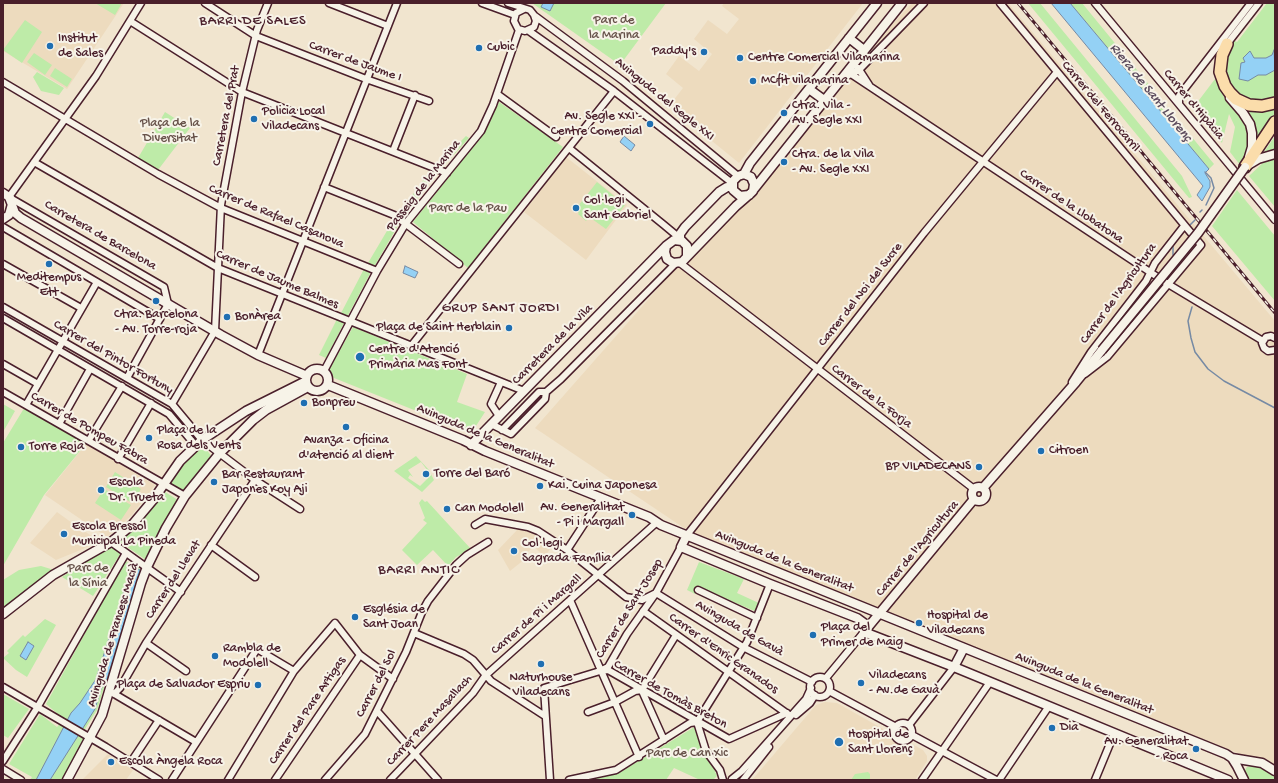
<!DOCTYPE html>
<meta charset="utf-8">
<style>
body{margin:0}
#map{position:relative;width:1278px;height:783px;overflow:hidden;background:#f1e5cf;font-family:"Gochi Hand",sans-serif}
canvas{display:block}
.frame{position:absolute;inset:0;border:4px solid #4a1f2b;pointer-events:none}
</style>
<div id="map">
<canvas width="1278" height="783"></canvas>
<div class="frame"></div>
</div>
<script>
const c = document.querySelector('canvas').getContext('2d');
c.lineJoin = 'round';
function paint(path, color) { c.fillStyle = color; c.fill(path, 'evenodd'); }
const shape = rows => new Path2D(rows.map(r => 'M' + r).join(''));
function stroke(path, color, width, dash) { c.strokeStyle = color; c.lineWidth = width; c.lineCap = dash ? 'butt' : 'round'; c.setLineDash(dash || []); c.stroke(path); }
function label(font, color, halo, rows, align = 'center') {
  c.font = font + ' "Gochi Hand",sans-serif'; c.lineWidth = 4; c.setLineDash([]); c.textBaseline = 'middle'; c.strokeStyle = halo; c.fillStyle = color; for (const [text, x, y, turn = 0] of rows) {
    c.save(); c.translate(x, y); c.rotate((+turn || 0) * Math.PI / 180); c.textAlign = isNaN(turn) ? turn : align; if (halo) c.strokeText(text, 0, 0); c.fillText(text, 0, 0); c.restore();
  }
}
const built = shape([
 [4,3,124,3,67,89,3,51],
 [724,3,863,3,739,163,669,106,683,88,666,74,679,56,699,71,712,54,694,39,708,20,727,34,739,19,722,6],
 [912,3,1008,3,1275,321,1275,768,690,532,535,428,846,75],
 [566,157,627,205,586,260,524,212],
 [86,444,155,485,132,515,107,537,45,495],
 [57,512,68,520,99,541,83,549,56,560,30,543],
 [518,529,529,532,553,545,545,556,536,549,538,546,536,544,528,552,530,555,510,571,498,550],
 [825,702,837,703,885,730,890,739,899,745,906,747,912,744,923,750,927,756,927,761,915,780,752,780,816,705],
 [108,754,133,770,126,780,82,780]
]);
const green = shape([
 [95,3,122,3,115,15],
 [532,3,666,3,620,65],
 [1028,3,1040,3,1182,176,1192,197,1189,198],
 [1070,3,1082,3,1214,164,1209,169],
 [1267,3,1275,3,1275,101,1251,101,1236,94,1224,78,1227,49,1233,40,1237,42],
 [25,20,42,32,22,63,3,50],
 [34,53,52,65,45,75,27,62],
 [55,68,72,79,67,87,50,76],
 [37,72,64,88,59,95,41,91,33,77],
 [1215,79,1224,97,1242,117,1247,130,1248,145,1245,156,1240,165,1230,152,1235,127,1229,114,1222,143,1193,108],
 [1235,100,1275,106,1275,114,1254,143,1253,129],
 [499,102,563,147,468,268,413,222,486,130],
 [165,112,190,128,158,170,138,158],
 [466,136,469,138,442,168,437,165],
 [1275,136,1275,151,1262,155],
 [1275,158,1275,207,1249,176,1266,160],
 [430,171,435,174,405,216,400,212],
 [597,182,625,205,606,229,592,219,588,218,586,221,578,214,579,213,575,210],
 [1237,190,1275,236,1275,301,1212,226],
 [394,219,400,222,374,267,368,263],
 [364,269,371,272,346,319,340,315],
 [337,319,344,323,326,358,319,355],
 [353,327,467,374,457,402,485,412,474,429,469,432,334,378,329,370],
 [3,404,15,411,3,432],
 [26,405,89,440,44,495,3,566,3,443],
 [203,445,212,457,181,496,169,487,187,458],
 [416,456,429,470,434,480,422,492,394,471],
 [421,462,431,475,420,486,408,478,410,475,413,477,408,470],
 [115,472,141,489,132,503,106,487],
 [104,489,131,505,121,520,95,503],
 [165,492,178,500,146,560,120,542],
 [422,499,425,502,427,501,471,549,456,557,448,566,433,550,417,565,402,550,427,523,423,520,425,518,419,503],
 [110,546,121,553,93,596,62,577],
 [125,561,141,569,97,710,80,737,87,740,63,780,30,780,32,777,9,764,40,714,57,727,64,719,46,704],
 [699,562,744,579,737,593,761,604,757,612,700,588,695,594,687,590],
 [41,566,54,570,3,611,3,580,19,570],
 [45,619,56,625,27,677,16,670,3,658,9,653,7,651,23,635,25,637],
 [3,694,29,709,8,738,3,735],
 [696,726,717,776,713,780,700,780,674,768,666,780,587,780,619,773],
 [1255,765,1269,772,1275,777,1275,780,1250,780,1246,777,1245,770,1247,767],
 [868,772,870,774,870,780,851,780,855,774]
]);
const water = shape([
 [543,3,554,3,550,11,541,7,543,3],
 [1051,3,1070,3,1209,169,1205,173,1210,181,1210,187,1202,201,1197,195,1203,186,1051,3],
 [1274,50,1275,70,1266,75,1258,75,1248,81,1239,79,1241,63,1245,62,1243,58,1250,51,1254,58,1266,58,1272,55,1274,50],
 [624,136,635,145,631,151,620,142,624,136],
 [405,266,418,272,415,278,403,273,405,266],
 [132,566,140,570,107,679,101,689,95,709,50,780,36,780,71,713,80,703,96,679,132,566],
 [28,642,34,646,26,660,20,656,28,642]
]);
const stream = shape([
 [1205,172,1211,178,1214,188,1206,205],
 [1200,212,1202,210],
 [1190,225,1195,220],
 [1173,255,1173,245,1179,237],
 [1192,307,1188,321,1191,338,1195,352,1208,369,1224,381,1275,408]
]);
const street = shape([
 [205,3,256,36,366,79,429,101],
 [329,3,388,26],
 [482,3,515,15],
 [508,3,530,10,534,15,536,21,534,27,525,31,518,29,514,21,516,13,524,9],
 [1000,3,1201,245,1107,357,1085,374],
 [1095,3,1275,220],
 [535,16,623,81,738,176],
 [130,21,242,92,447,173],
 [529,31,614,91,732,183],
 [1227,44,1259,3],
 [858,68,869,85],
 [851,74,1168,284,1263,341],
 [849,75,859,70,924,3],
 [3,82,158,174,221,208,377,271],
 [497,94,556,137],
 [1179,104,1179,96,1251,3],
 [569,148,664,225,676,235,678,240],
 [393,151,415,95],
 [34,162,218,268,524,391],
 [324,187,394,215,459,264],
 [10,196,12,199,164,287,168,304,127,378],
 [9,197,96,76,141,3],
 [3,227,160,319],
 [680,263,974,489],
 [3,264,81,308],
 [3,307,172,404,202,440,255,480,300,509],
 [3,318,169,414,196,446],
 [1275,338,1271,336,1266,337,1262,343,1264,348,1268,351,1275,350],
 [411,346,614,91],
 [258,355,397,3],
 [3,364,38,384],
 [324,371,377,271,406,223,481,131,493,105,519,30],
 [1072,382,1091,352,1146,281,1155,263,1184,226],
 [3,392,185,496],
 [172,404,215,331,221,205,242,92,257,30,268,3],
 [26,405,97,282],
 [499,416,491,404,501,382],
 [59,424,90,369],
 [491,424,511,434,545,399,546,392],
 [502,430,539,392,546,392,561,379,676,263],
 [89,440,122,386],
 [118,459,151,403],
 [475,525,485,519,528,527,538,531,567,550,626,597,642,600,656,593,743,647,812,682],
 [687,535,924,233,1057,72],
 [111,542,181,592],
 [211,545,255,577],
 [567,550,601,498],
 [698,590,757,618],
 [570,600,639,757],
 [643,611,789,715],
 [414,633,464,654,473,660,491,681,545,716],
 [146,643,186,671],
 [601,671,608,670,729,739,787,713],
 '810 687a10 10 0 1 1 20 0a10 10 0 1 1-20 0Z',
 [826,678,864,632],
 [3,687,106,747,159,780],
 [642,691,664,740],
 [829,691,896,727],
 [111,692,196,742],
 [114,694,120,688,146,643,255,480],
 [377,711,438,780],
 [588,712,615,702,635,691,642,690,676,635],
 [796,715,810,703,815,695],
 [697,722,747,642,770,584],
 [697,722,706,751,720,770,723,780],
 '894 732a9 9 0 1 1 18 0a9 9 0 1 1-18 0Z',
 [909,725,954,667],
 [912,735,996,780],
 [3,761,37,708,126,553],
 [131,762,159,720],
 [3,769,21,780],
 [732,779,742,771,806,699,811,688],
 [172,780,257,649,294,671],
 [228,780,294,671,335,623,360,655,393,679],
 [275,780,360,655],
 [325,780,365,734,406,652,422,612,428,601,456,565,467,555,488,542],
 [390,780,473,693,485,676,656,523],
 [550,780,544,688,600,671,608,667,627,634,656,593,681,547],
 [569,780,616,770,690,723,697,722],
 [743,780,769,747],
 [922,780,990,682],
 [999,780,1049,706],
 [1095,780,1114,734]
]);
const secondary = shape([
 [849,38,864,50],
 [809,89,824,100],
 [1230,98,1243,113,1250,124,1252,133,1252,147,1249,157],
 [1248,165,1258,159,1275,154],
 [744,174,750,163,877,3],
 [754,189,902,3],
 [3,193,9,197,15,213,21,218,221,335,258,355,307,376],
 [3,219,9,215,12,204],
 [680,240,680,234,685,227,719,192,727,187,732,187],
 [687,256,687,246,682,241,674,240,666,246,665,252,667,259,673,263,682,262,736,206,751,193,753,191,754,184,751,177,744,174,738,176,733,181,733,190,740,196,749,195],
 '306 380a11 11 0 1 1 22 0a11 11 0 1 1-22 0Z',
 [328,385,463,440,485,451,649,517,661,525,1226,754,1232,758,1237,766,1244,780],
 [471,445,665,247],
 '972 494a7 7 0 1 1 14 0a7 7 0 1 1-14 0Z',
 [983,488,1076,382,1102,350],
 [974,499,864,632,954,667,1228,780],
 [687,535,681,547,770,584,857,618,868,626],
 [3,614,53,575,111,542,132,525,153,500,180,461,202,440,246,411,306,381],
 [954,667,964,648],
 [1232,758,1262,763,1275,771],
 [67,780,102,715,141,583,147,567,166,528,185,496,219,454,253,420,266,410,308,387]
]);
const highway = shape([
 [1227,44,1222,55,1220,72,1225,86,1230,93,1236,99,1249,105,1262,106,1275,103],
 [1245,167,1275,122]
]);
const rail = shape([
 [1018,3,1275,313]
]);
const secondaryBridge = shape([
 [1102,350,1198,233,1245,167]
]);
const markers = [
 [50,46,4,"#1f6fb2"],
 [479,48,4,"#1f6fb2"],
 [704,52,4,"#1f6fb2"],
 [740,58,4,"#1f6fb2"],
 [753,81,4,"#1f6fb2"],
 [784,113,4,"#1f6fb2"],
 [254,119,4,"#1f6fb2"],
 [650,124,4,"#1f6fb2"],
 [784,162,4,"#1f6fb2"],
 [576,208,4,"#1f6fb2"],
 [49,264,4,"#1f6fb2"],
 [156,301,4,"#1f6fb2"],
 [227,317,4,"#1f6fb2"],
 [509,328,4,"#1f6fb2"],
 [360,357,5,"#1f6fb2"],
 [304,403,4,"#1f6fb2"],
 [346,427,4,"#1f6fb2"],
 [149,438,4,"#1f6fb2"],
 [21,447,4,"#1f6fb2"],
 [1041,451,4,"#1f6fb2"],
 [979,467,4,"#1f6fb2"],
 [426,474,4,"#1f6fb2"],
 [214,482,4,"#1f6fb2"],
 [540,486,4,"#1f6fb2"],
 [101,490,4,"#1f6fb2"],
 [447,509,4,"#1f6fb2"],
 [632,515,4,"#1f6fb2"],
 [64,534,4,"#1f6fb2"],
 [514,551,4,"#1f6fb2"],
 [355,617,4,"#1f6fb2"],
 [919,623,4,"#1f6fb2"],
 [813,635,4,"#1f6fb2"],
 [215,656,4,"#1f6fb2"],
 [541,664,4,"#1f6fb2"],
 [861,683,4,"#1f6fb2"],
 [258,685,4,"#1f6fb2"],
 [1052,728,4,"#1f6fb2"],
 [839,742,5,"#1f6fb2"],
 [1196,749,4,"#1f6fb2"],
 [111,762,4,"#1f6fb2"]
];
const parkNames = [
 ["Parc de",614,21],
 ["la Marina",614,36],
 ["Plaça de la",170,124],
 ["Diversitat",170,139],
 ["Parc de la Pau",468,209],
 ["Parc de",88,569],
 ["la Sínia",88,584],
 ["Parc de Can Xic",687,754]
];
const poiNames = [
 ["Institut",58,39],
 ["de Sales",58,54],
 ["Cubic",487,48],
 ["Paddy's",696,52,"right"],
 ["Centre Comercial Vilamarina",748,58],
 ["MCfit vilamarina",761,81],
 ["Ctra. Vila -",792,106],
 ["Av. Segle XXI",792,121],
 ["Policia Local",262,112],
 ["Viladecans",262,127],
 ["Av. Segle XXI -",642,117,"right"],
 ["Centre Comercial",642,132,"right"],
 ["Ctra. de la Vila",792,155],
 ["- Av. Segle XXI",792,170],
 ["Col·legi",584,201],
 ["Sant Gabriel",584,216],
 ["Meditempus",49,278,"center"],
 ["Ett",49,293,"center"],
 ["Ctra. Barcelona",156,315,"center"],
 ["- Av. Torre-roja",156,330,"center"],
 ["BonÀrea",235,317],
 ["Plaça de Saint Herblain",501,328,"right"],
 ["Centre d'Atenció",369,350],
 ["Primària Mas Font",369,365],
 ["Bonpreu",312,403],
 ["Plaça de la",157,431],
 ["Rosa dels Vents",157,446],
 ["Avanza - Oficina",346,441,"center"],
 ["d'atenció al client",346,456,"center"],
 ["Torre Roja",29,447],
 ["Citroen",1049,451],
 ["BP VILADECANS",971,467,"right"],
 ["Torre del Baró",434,474],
 ["Bar Restaurant",222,475],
 ["Japones Koy Aji",222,490],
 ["Escola",109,483],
 ["Dr. Trueta",109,498],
 ["Kai. Cuina Japonesa",548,486],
 ["Av. Generalitat",624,508,"right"],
 ["- Pi i Margall",624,523,"right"],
 ["Can Modolell",455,509],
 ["Escola Bressol",72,527],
 ["Municipal La Pineda",72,542],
 ["Col·legi",522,544],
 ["Sagrada Família",522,559],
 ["Església de",363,610],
 ["Sant Joan",363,625],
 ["Hospital de",927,616],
 ["Viladecans",927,631],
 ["Plaça del",821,628],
 ["Primer de Maig",821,643],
 ["Rambla de",223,649],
 ["Modolell",223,664],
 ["Viladecans",869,676],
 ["- Av.de Gavà",869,691],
 ["Naturhouse",541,678,"center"],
 ["Viladecans",541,693,"center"],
 ["Plaça de Salvador Espriu",250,685,"right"],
 ["Dia",1060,728],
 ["Hospital de",848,735],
 ["Sant Llorenç",848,750],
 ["Av. Generalitat",1188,742,"right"],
 ["- Roca",1188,757,"right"],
 ["Escola Àngela Roca",119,762]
];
const streetNames = [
 ["Carrer de Jaume I",355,62,20],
 ["Avinguda del Segle XXI",664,100,39],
 ["Carrer d'Hipàcia",1193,105,50],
 ["Carrer del Ferrocarril",1100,107,50],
 ["Carretera del Prat",227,116,-79],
 ["Passeig de la Marina",424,186,-52],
 ["Carrer de la Llobatona",1071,207,34],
 ["Carrer de Rafael Casanova",276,217,23],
 ["Carretera de Barcelona",100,236,30],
 ["Carrer de Jaume Balmes",277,280,23],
 ["Carrer de l'Agricultura",1119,294,-54],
 ["Carrer del Noi del Sucre",861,295,-52],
 ["Carretera de la Vila",553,345,-45],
 ["Carrer del Pintor Fortuny",113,358,30],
 ["Carrer de la Forja",871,397,37],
 ["Carrer de Pompeu Fabra",89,429,30],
 ["Avinguda de la Generalitat",485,437,23],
 ["Carrer de l'Agricultura",918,549,-50],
 ["Avinguda de la Generalitat",784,562,22],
 ["Carrer del Llevat",174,580,-57],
 ["Carrer de Sant Josep",630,609,-58],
 ["Carrer de Pi i Margall",537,615,-41],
 ["Avinguda de Gavà",739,629,30],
 ["Avinguda de Francesc Macià",114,635,-73],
 ["Carrer d'Enric Granados",723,654,35],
 ["Carrer del Sol",377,684,-63],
 ["Avinguda de la Generalitat",1084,684,22],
 ["Carrer de Tomàs Breton",670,695,29],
 ["Carrer del Pare Artigas",308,711,-56],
 ["Carrer Pere Masallach",430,721,-47]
];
const neighbourhoodNames = [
 ["BARRI DE SALES",253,22],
 ["GRUP SANT JORDI",501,309],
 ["BARRI ANTIC",419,571]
];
const waterNames = [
 ["Riera de Sant Llorenç",1150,93,51]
];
paint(built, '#eddbbe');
paint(green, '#beeba8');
paint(water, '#94d1f5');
stroke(water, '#768aa4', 1);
stroke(stream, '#768aa4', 1.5);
stroke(street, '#4a1f2b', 9);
stroke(secondary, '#4a1f2b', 11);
stroke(highway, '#4a1f2b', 14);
stroke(street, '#f7f3e8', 6);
stroke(secondary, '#f7f3e8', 8);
stroke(highway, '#fbddab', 11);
stroke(rail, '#4a1f2b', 3);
stroke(rail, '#f7f3e8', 1.5, [4.5]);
stroke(secondaryBridge, '#4a1f2b', 11, []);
stroke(secondaryBridge, '#f7f3e8', 8);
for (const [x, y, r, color] of markers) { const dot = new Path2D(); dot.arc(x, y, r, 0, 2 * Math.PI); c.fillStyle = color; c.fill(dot); stroke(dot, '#f7f3e8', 1.5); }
label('13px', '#67524a', '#f7f3e8', parkNames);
label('13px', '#4a1f2b', '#f7f3e8', poiNames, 'left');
label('13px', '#4a1f2b', '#f7f3e8', streetNames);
c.letterSpacing = '1px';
label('14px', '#4a1f2b', '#f7f3e8', neighbourhoodNames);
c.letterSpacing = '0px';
label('italic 14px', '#5c4c5e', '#f7f3e8', waterNames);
</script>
